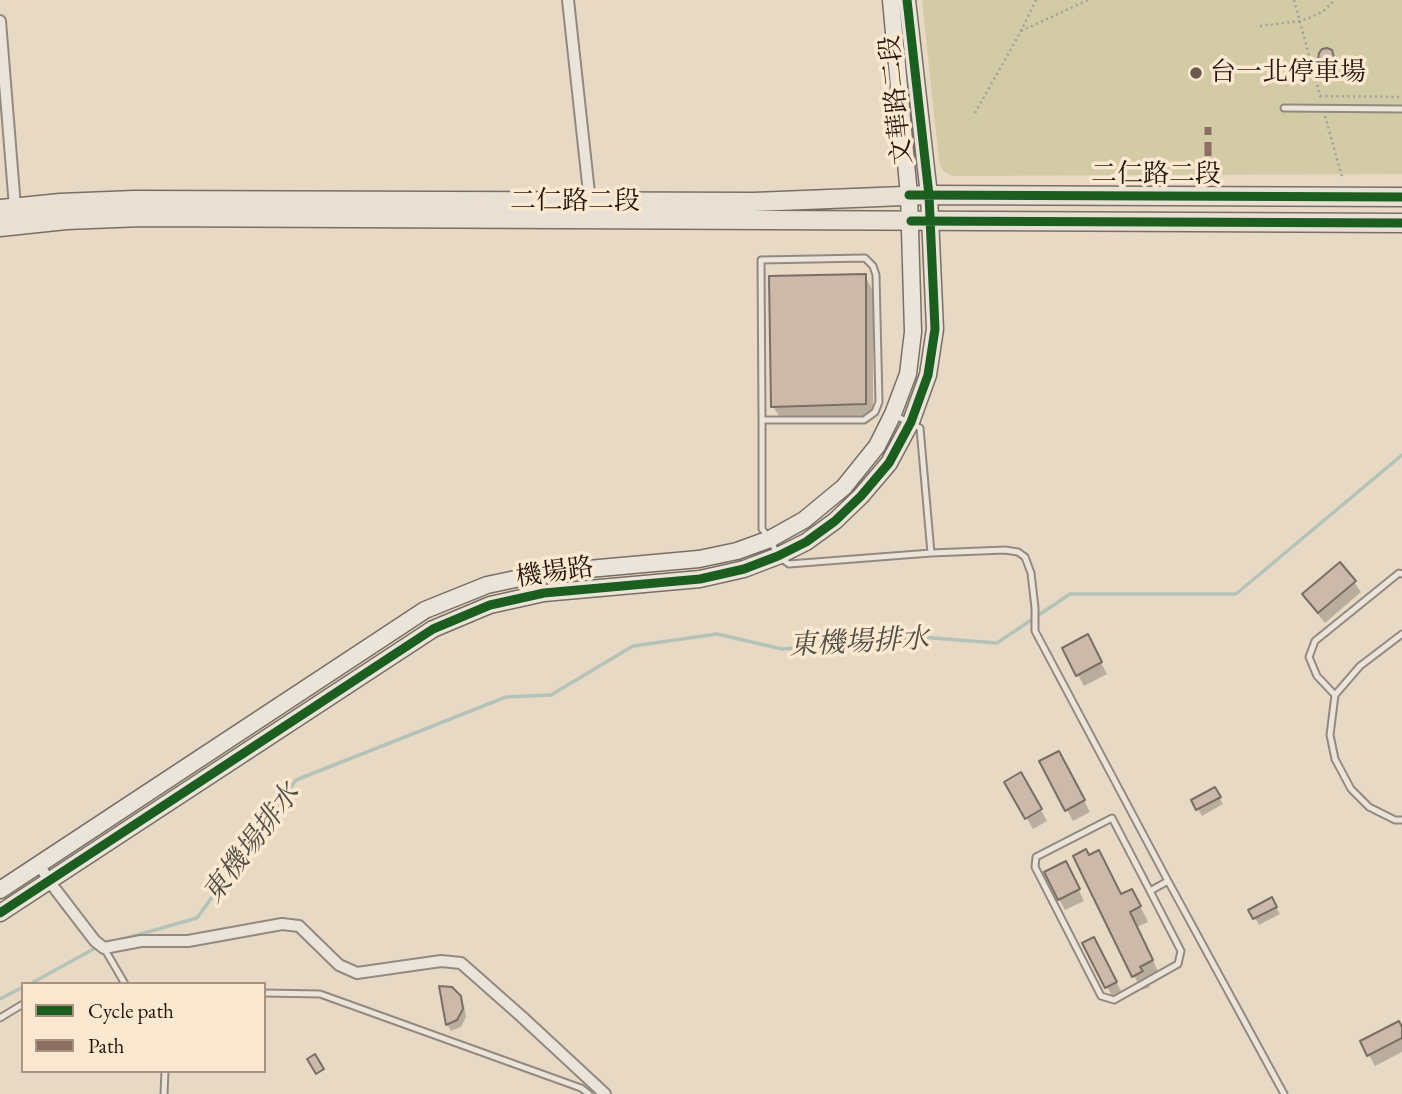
<!DOCTYPE html>
<meta charset="utf-8">
<style>
body{margin:0}
#map{position:relative;width:1402px;height:1094px;overflow:hidden;background:#e8d9c5;font-family:"EB Garamond",serif}
canvas{display:block}
.legend{position:absolute;left:21px;top:982px;width:245px;height:91px;box-sizing:border-box;background:#fae8d0;border:2px solid #a69382;margin:0;padding:9px 12px;list-style:none;font-size:21px;color:#27140d}
.legend li{display:flex;align-items:center;gap:14px;height:35px}
.legend b{width:35px;border:2px solid #a69382}
</style>
<div id="map">
<canvas width="1402" height="1094"></canvas>
<ul class="legend">
<li><b style="height:9px;background:#1b5e20"></b>Cycle path</li>
<li><b style="height:9px;background:#8d6e63"></b>Path</li>
</ul>
</div>
<script>
const c = document.querySelector('canvas').getContext('2d');
c.lineJoin = 'round';
function paint(path, color) { c.fillStyle = color; c.fill(path, 'evenodd'); }
const shape = rows => new Path2D(rows.map(r => 'M' + r).join(''));
function stroke(path, color, width, dash) { c.strokeStyle = color; c.lineWidth = width; c.lineCap = dash ? 'butt' : 'round'; c.setLineDash(dash || []); c.stroke(path); }
function label(font, color, halo, rows, align = 'center') {
  c.font = font + ' "EB Garamond","Noto Serif TC",serif'; c.lineWidth = 7; c.setLineDash([]); c.textBaseline = 'middle'; c.strokeStyle = halo; c.fillStyle = color; for (const [text, x, y, turn = 0] of rows) {
    c.save(); c.translate(x, y); c.rotate((+turn || 0) * Math.PI / 180); c.textAlign = isNaN(turn) ? turn : align; if (halo) c.strokeText(text, 0, 0); c.fillText(text, 0, 0); c.restore();
  }
}
const green = shape([
 [922,0,1402,0,1402,174,952,176,943,171,939,161]
]);
const shadow = shape([
 [1330,52,1338,65,1338,79,1333,81,1325,75,1321,67],
 [865,276,873,291,873,418,782,421,773,406],
 [1354,582,1361,592,1325,623,1311,606,1305,595],
 [1093,648,1107,674,1084,686,1064,649],
 [1041,762,1065,764,1090,812,1073,821],
 [1020,774,1047,821,1033,829,1006,782],
 [1214,789,1223,804,1202,816,1193,800],
 [1046,873,1071,874,1084,901,1065,910],
 [1121,896,1140,906,1148,922,1137,927,1160,975,1147,982,1150,987,1142,990,1134,976],
 [1272,900,1280,914,1259,925,1251,911],
 [1084,944,1099,950,1122,993,1113,998],
 [459,997,464,1005,466,1017,461,1027,451,1031,447,1024],
 [1402,1030,1402,1052,1375,1066,1362,1042]
]);
const stream = shape([
 [116,941,197,918,296,780,506,697,551,695,633,646,717,634,782,649,920,637,997,643,1070,594,1236,594,1402,455],
 [30,984,99,946],
 [0,999,23,987]
]);
const building = shape([
 [1327,48,1332,50,1336,64,1335,71,1332,74,1327,75,1319,68,1318,60,1319,53,1322,49,1327,48],
 [866,274,866,404,771,407,769,276,866,274],
 [1340,562,1356,581,1318,613,1302,594,1340,562],
 [1088,634,1102,662,1076,676,1062,648,1088,634],
 [1059,751,1085,800,1065,811,1039,761,1059,751],
 [1021,772,1042,809,1025,819,1004,782,1021,772],
 [1215,787,1221,797,1196,810,1191,800,1215,787],
 [1086,849,1089,855,1099,850,1121,894,1132,889,1141,906,1130,912,1153,960,1140,967,1143,971,1132,977,1073,856,1086,849],
 [1066,861,1080,889,1058,900,1044,872,1066,861],
 [1272,897,1277,907,1253,919,1248,910,1272,897],
 [1094,937,1117,982,1105,988,1082,943,1094,937],
 [439,986,452,987,461,996,463,1009,457,1020,446,1025,439,986],
 [1399,1021,1402,1027,1402,1038,1367,1056,1360,1041,1399,1021],
 [315,1054,324,1069,316,1074,307,1059,315,1054]
]);
const path = shape([
 [1294,0,1321,99],
 [1260,26,1300,21,1309,18,1322,12,1335,0],
 [1021,31,1088,0],
 [1320,96,1402,97],
 [975,113,1021,31,1036,0],
 [1325,116,1342,177]
]);
const lane = shape([
 [1284,108,1402,109],
 [894,415,920,428,931,553],
 [762,420,864,420,875,412,879,402,876,275,873,266,865,258,761,260,762,420,762,529,770,539,778,556,789,564,931,553,1005,550,1018,552,1025,557,1031,573,1035,608,1035,631,1168,881,1284,1094],
 [1402,634,1360,666,1335,695,1330,735,1335,759,1351,789,1369,807,1395,820,1402,820],
 [1335,695,1317,676,1309,657,1315,641,1399,573,1402,574],
 [1150,891,1181,951,1178,964,1114,1000,1101,996,1035,867,1036,857,1112,818,1150,891,1168,881],
 [104,948,125,984],
 [264,993,320,994,581,1088,589,1094],
 [0,1018,23,1004],
 [164,1094,165,1071]
]);
const street = shape([
 [568,0,590,202],
 [0,21,15,207],
 [39,864,49,881,95,941,104,948,141,941,188,941,282,924,299,926,339,965,357,973,441,961,461,963,521,1016,605,1094]
]);
const secondary = shape([
 [0,890,425,610,487,585,544,573,699,559,737,551,770,539,804,520,844,487,877,446,893,414,908,374,913,332,909,195,891,0],
 [0,913,433,629,490,605,544,593,700,579,744,569,778,556,806,542,835,521,861,496,889,463,911,422,928,375,935,329,929,195,907,0]
]);
const primary = shape([
 [0,209,60,203,134,200,754,202,929,195,1402,197],
 [0,227,66,220,142,217,1402,223]
]);
const quiet = shape([
 [1208,177,1208,127]
]);
const cycleway = shape([
 [909,195,1402,197],
 [911,221,1402,223],
 [0,913,433,629,490,605,544,593,700,579,744,569,778,556,806,542,835,521,861,496,889,463,911,422,928,375,935,329,929,195,907,0]
]);
const markers = [
 [1196,73,7,"#6b594d"]
];
const poiNames = [
 ["台一北停車場",1210,73]
];
const streetNames = [
 ["文華路二段",897,100,-96],
 ["二仁路二段",1156,175],
 ["二仁路二段",575,202],
 ["機場路",555,573,-8]
];
const waterNames = [
 ["東機場排水",859,643,-3],
 ["東機場排水",252,844,-53]
];
paint(green, '#d3cba5');
paint(shadow, '#0003');
stroke(stream, '#b4c3b8', 3.5);
paint(building, '#ccb9aa');
stroke(building, '#796f64', 2);
stroke(lane, '#94897e', 9);
stroke(street, '#94897e', 14);
stroke(secondary, '#796f64', 19);
stroke(primary, '#796f64', 21);
stroke(path, '#a69e96', 2.5, [2, 3.5]);
stroke(lane, '#ebe4da', 5);
stroke(street, '#ebe4da', 10);
stroke(secondary, '#ebe4da', 16);
stroke(primary, '#e8e0d4', 18);
stroke(quiet, '#8d6e63', 7, [14, 7]);
stroke(cycleway, '#1b5e20', 9);
for (const [x, y, r, color] of markers) { const dot = new Path2D(); dot.arc(x, y, r, 0, 2 * Math.PI); c.fillStyle = color; c.fill(dot); stroke(dot, '#fae8d0', 2.5); }
label('26px', '#27140d', '#fae8d0', poiNames, 'left');
label('26px', '#27140d', '#fae8d0', streetNames);
label('italic 28px', '#514e47', '#fae8d0', waterNames);
</script>
